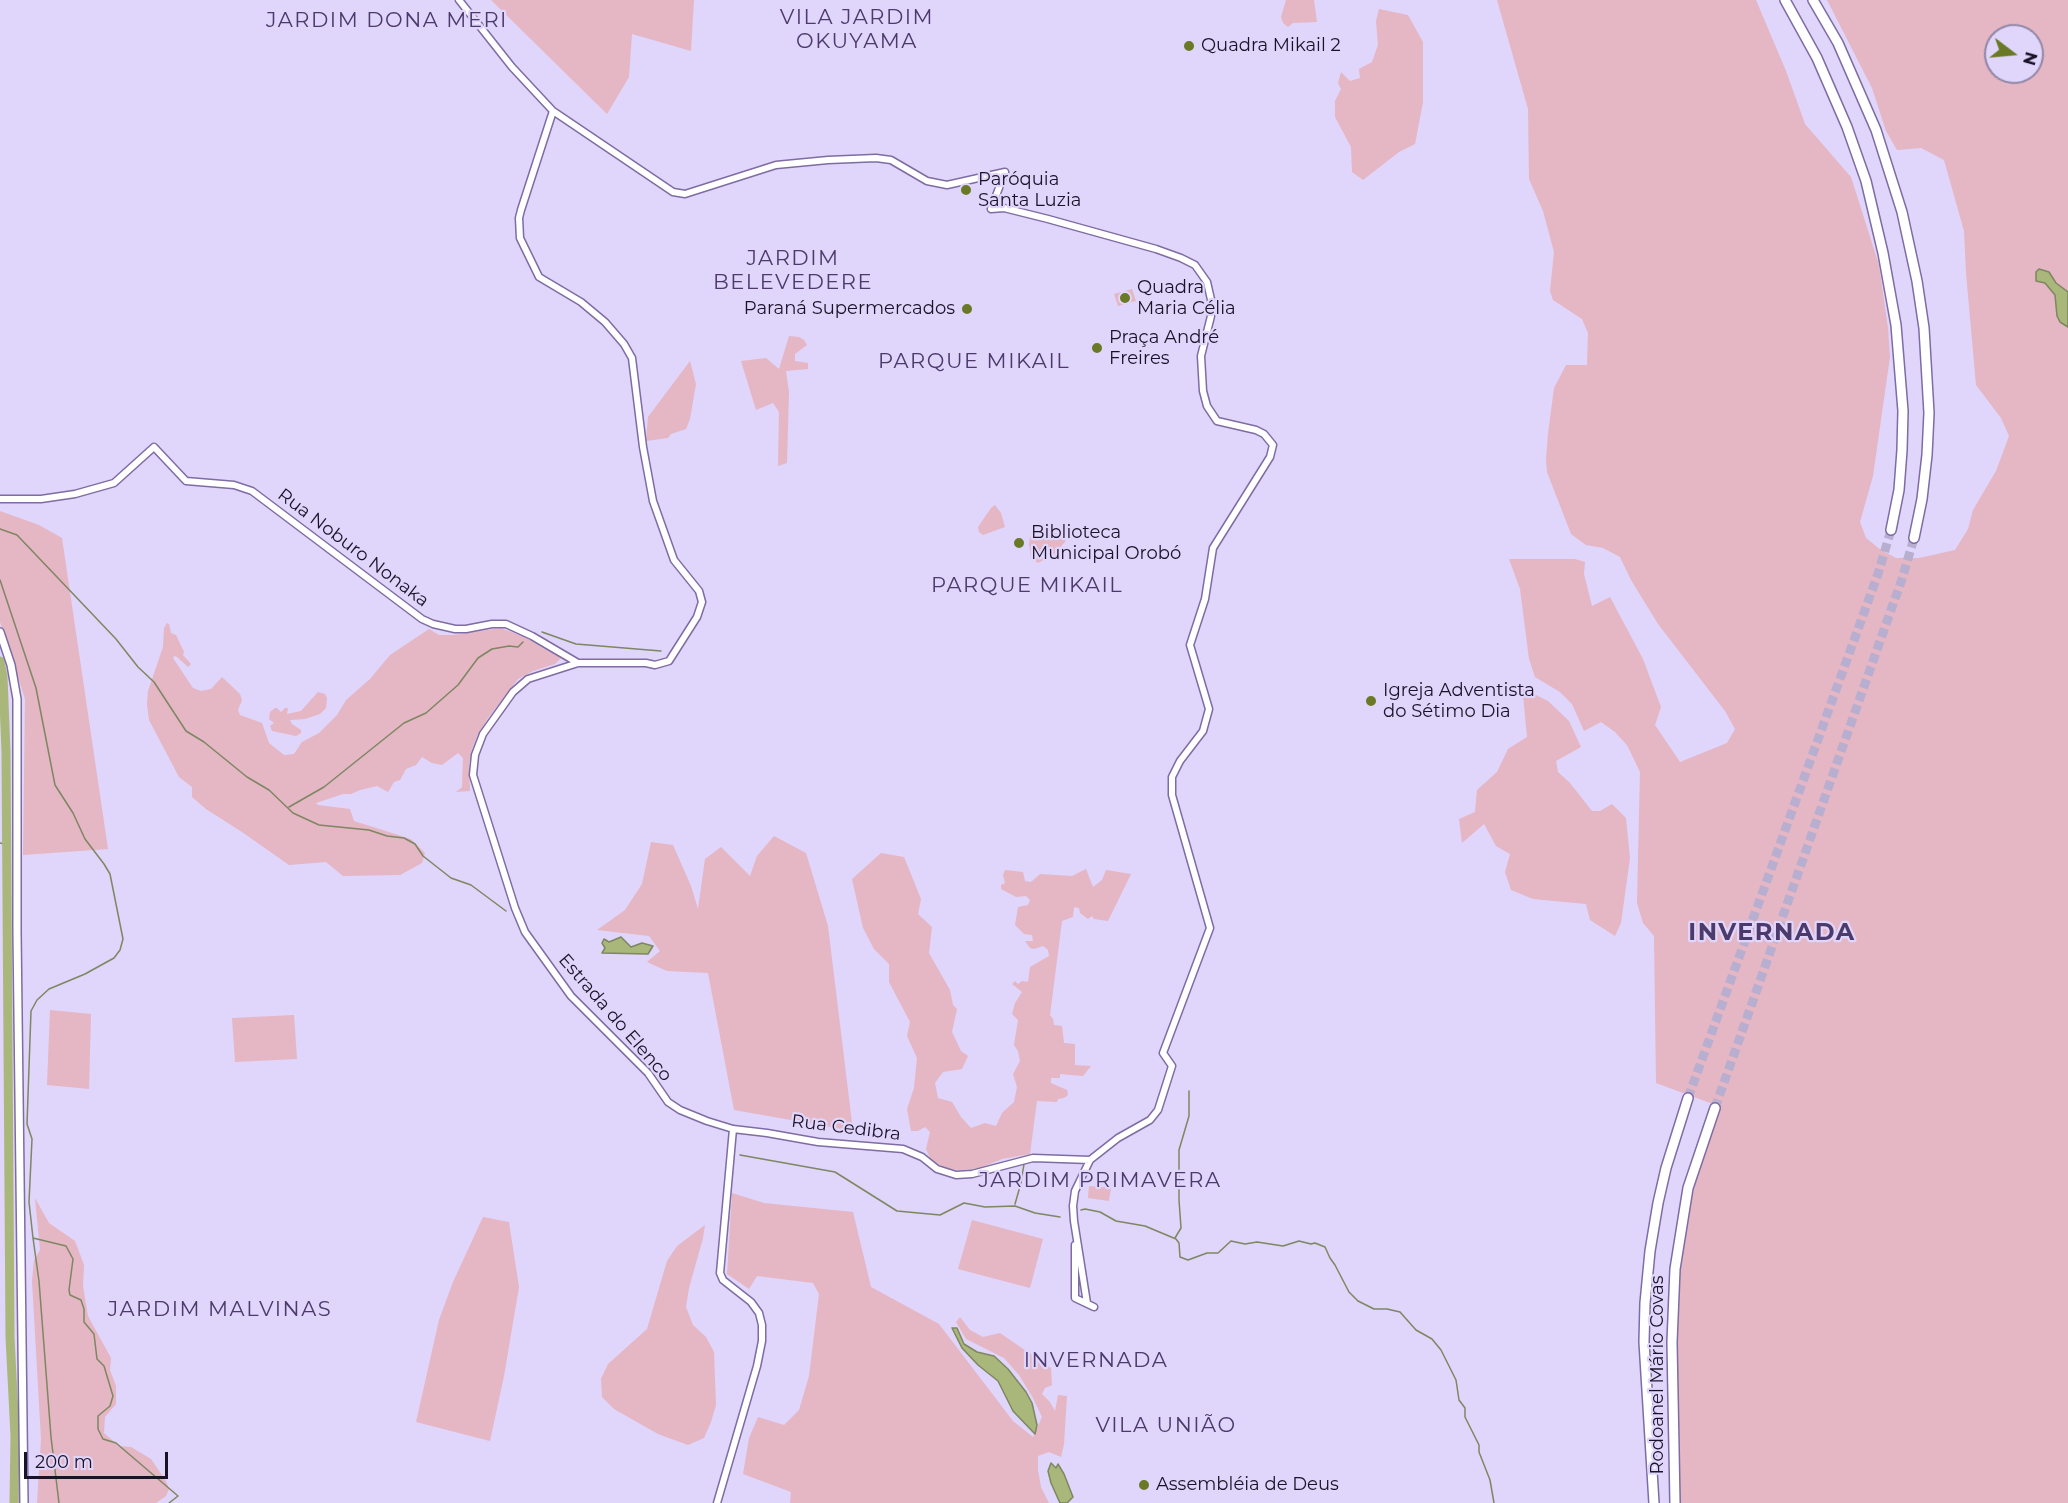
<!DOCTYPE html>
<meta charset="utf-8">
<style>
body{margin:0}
#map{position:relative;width:2068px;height:1503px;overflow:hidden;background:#e0d5fa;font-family:Montserrat,sans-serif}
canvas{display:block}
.north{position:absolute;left:1984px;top:24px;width:60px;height:60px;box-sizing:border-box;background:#e0d5fa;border:2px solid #9187a6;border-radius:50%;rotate:106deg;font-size:16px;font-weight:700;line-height:24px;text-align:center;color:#1a1328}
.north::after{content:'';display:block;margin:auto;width:21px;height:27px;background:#6a7926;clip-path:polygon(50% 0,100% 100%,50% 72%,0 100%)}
.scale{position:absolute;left:24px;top:1452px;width:144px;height:27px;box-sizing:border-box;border:3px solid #1a1328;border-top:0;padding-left:8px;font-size:18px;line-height:21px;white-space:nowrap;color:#1a1328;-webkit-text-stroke:4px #e0d5fa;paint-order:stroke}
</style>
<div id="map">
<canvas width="2068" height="1503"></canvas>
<div class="north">N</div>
<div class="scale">200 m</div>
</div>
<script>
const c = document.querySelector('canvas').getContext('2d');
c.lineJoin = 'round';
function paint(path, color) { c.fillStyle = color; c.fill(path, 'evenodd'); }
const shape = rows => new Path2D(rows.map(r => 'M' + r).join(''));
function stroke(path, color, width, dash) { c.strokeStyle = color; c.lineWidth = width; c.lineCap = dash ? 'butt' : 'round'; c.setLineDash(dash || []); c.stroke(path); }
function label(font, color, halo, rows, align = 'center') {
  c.font = font + ' Montserrat,sans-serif'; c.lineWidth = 4.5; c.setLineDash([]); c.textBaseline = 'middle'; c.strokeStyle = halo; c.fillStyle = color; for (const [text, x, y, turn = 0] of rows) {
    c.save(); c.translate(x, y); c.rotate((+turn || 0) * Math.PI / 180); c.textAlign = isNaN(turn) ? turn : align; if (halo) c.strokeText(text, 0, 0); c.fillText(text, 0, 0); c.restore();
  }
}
const green = shape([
 [491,0,694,0,691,51,632,34,629,77,607,114],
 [1286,0,1314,0,1317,22,1293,23,1288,27,1283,23,1281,17],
 [1497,0,1756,0,1786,71,1805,124,1851,177,1879,265,1888,328,1890,357,1873,476,1860,522,1866,538,1881,550,1896,558,1919,558,1955,550,1968,529,1973,510,1996,471,2009,436,2001,418,1976,385,1966,273,1964,231,1944,160,1921,148,1897,150,1886,131,1872,88,1827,0,2068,0,2068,1503,1679,1503,1676,1350,1681,1251,1688,1213,1700,1165,1721,1107,1656,1083,1654,936,1643,923,1637,903,1640,772,1627,745,1615,732,1601,722,1584,731,1572,704,1560,692,1535,677,1529,659,1520,589,1509,559,1575,559,1585,562,1584,574,1592,606,1610,597,1643,659,1661,707,1655,725,1680,762,1727,743,1735,729,1725,711,1658,624,1631,580,1620,557,1603,548,1586,545,1571,534,1547,472,1546,459,1548,434,1554,388,1566,365,1587,365,1588,333,1582,319,1553,300,1550,291,1554,252,1543,211,1529,179,1528,109],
 [1996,36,2032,36,2032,72,1996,72],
 [1379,9,1408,15,1423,42,1423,102,1415,144,1399,152,1363,180,1352,172,1351,147,1335,117,1335,101,1341,89,1338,83,1341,72,1350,81,1360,78,1359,69,1372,62,1378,45,1376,21],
 [1132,289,1136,301,1118,306,1114,294],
 [789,336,799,337,804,340,807,345,795,354,795,361,808,363,808,369,786,371,789,392,787,463,778,466,779,412,773,403,756,410,741,361,766,358,779,369],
 [690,361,696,384,690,419,686,429,671,434,668,438,646,441,648,417],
 [995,505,1001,513,1005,527,983,535,979,532,978,527,991,508],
 [0,511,39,525,62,538,108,849,23,855,25,699,0,622],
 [1042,528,1060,535,1066,538,1065,542,1054,554,1038,563,1031,558,1029,544,1030,537],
 [167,623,169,624,171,633,176,635,184,652,183,655,191,664,188,667,177,657,174,656,173,658,193,688,201,691,211,689,222,677,240,694,242,700,238,710,240,715,262,723,269,743,284,755,294,754,302,742,319,733,337,715,346,700,370,679,390,655,429,629,439,635,453,635,501,628,524,637,561,658,555,664,533,671,518,679,488,718,477,736,472,749,469,763,470,791,456,792,462,787,463,758,458,753,442,765,432,763,422,757,416,765,406,769,400,780,394,782,388,792,377,786,360,790,351,794,343,794,316,803,318,805,350,809,354,821,411,839,425,853,422,863,400,875,343,876,326,862,289,865,242,832,206,809,192,797,192,787,179,777,149,720,147,704,148,691,163,647,164,628],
 [1522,684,1536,695,1548,701,1569,721,1581,747,1556,761,1558,772,1570,783,1592,811,1600,811,1612,804,1626,818,1630,858,1621,923,1615,936,1590,920,1586,904,1533,899,1511,890,1505,872,1510,854,1496,846,1484,824,1462,843,1459,819,1475,812,1477,790,1497,772,1508,749,1527,737],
 [318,692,325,694,327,698,326,708,320,714,305,719,290,720,292,724,301,730,301,733,296,736,272,731,270,726,274,723,269,719,270,712,275,708,277,708,281,712,285,708,288,708,287,714,301,711],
 [774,836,806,853,828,926,853,1131,734,1110,708,973,667,971,647,962,660,951,649,936,597,930,625,910,642,884,651,842,673,845,691,886,698,909,705,859,721,847,750,876,757,856],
 [881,853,904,857,921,899,918,914,932,927,929,953,950,990,953,1005,957,1009,952,1032,961,1051,968,1056,962,1069,943,1072,935,1083,938,1098,952,1102,961,1117,971,1128,985,1123,996,1126,1002,1113,1014,1102,1017,1087,1013,1074,1020,1061,1018,1051,1014,1045,1018,1020,1012,1014,1015,1003,1022,992,1012,984,1015,981,1018,984,1022,981,1028,982,1030,967,1049,956,1048,950,1043,946,1034,949,1030,948,1025,941,1033,941,1032,935,1024,934,1015,925,1018,907,1028,905,1030,900,1026,896,1016,897,1001,889,1001,885,1005,883,1003,875,1005,870,1023,872,1025,881,1031,882,1040,874,1072,876,1086,869,1093,887,1102,880,1106,870,1131,874,1108,921,1094,919,1092,916,1088,919,1080,913,1079,908,1074,907,1073,917,1062,921,1050,1015,1053,1019,1054,1025,1062,1026,1064,1043,1075,1044,1075,1065,1091,1066,1083,1076,1060,1074,1060,1078,1051,1078,1051,1083,1067,1090,1068,1095,1064,1098,1058,1099,1057,1102,1037,1101,1030,1154,1002,1159,980,1168,962,1170,947,1169,931,1160,926,1149,930,1132,925,1127,918,1131,911,1131,907,1109,914,1088,917,1058,907,1036,910,1022,889,982,889,964,874,949,863,928,852,879],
 [50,1010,91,1014,89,1089,47,1085],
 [294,1015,297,1059,235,1062,232,1018],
 [1089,1186,1111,1188,1109,1201,1088,1198],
 [732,1193,764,1203,853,1212,871,1287,939,1324,1013,1421,1033,1437,1042,1417,1033,1398,1019,1375,1004,1358,966,1339,956,1322,960,1317,970,1330,983,1337,1000,1333,1051,1368,1052,1385,1045,1388,1042,1394,1050,1402,1055,1411,1058,1395,1067,1396,1064,1444,1061,1457,1049,1452,1038,1456,1038,1470,1041,1487,1049,1503,790,1503,791,1492,743,1474,749,1438,758,1417,784,1425,799,1410,809,1376,819,1294,813,1283,757,1276,749,1289,727,1274],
 [35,1198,49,1223,75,1241,84,1265,83,1286,88,1316,111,1358,110,1370,116,1386,116,1404,105,1417,104,1433,119,1446,131,1447,151,1459,166,1481,169,1489,166,1496,156,1503,37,1503,41,1439,32,1281,34,1260,40,1250],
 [483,1217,509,1222,519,1287,504,1376,490,1441,416,1422,439,1320,453,1282],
 [972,1220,1043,1239,1030,1288,958,1269],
 [705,1225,703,1238,689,1288,686,1307,693,1325,706,1337,714,1352,716,1405,711,1422,704,1438,688,1445,658,1434,614,1409,602,1397,601,1379,608,1364,647,1329,667,1261,677,1246],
 [15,1371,20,1444,20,1503,16,1503,17,1437,13,1373]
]);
const water = shape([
 [2039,269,2049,272,2056,283,2068,292,2068,327,2060,322,2057,316,2055,295,2045,283,2036,281,2036,272,2039,269],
 [621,937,631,947,642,943,653,946,648,954,602,953,605,948,602,943,604,939,609,942,621,937],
 [952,1328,957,1328,964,1344,977,1352,994,1356,1008,1369,1026,1392,1032,1403,1037,1425,1035,1434,1013,1411,998,1381,978,1365,962,1348,952,1328],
 [1051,1463,1056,1468,1058,1464,1064,1474,1073,1497,1067,1503,1060,1503,1051,1483,1048,1471,1051,1463]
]);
const stream = shape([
 [0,529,17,535,116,639,138,667,154,682,186,731,204,742,247,777,269,790,293,813,319,825,369,830,387,836,404,838,415,844,423,856,451,878,471,885,506,911],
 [0,580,36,688,55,785,73,813,85,839,104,864,110,874,123,939,120,950,114,958,85,974,49,989,37,1000,31,1011,27,1124,32,1139,29,1202,33,1238,66,1246,73,1259,69,1290,70,1295,81,1300,84,1309,84,1322,94,1334,97,1359,104,1366,113,1396,110,1406,98,1416,98,1429,103,1439,116,1443,178,1496,169,1503],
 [542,632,576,644,661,651],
 [289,807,324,787,404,723,426,713,458,685,478,658,492,649,509,646,518,647,523,642],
 [0,843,5,844],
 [740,1155,835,1172,897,1211,940,1215,964,1203,985,1207,1015,1206,1035,1213,1060,1217],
 [1015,1204,1021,1183,1024,1164],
 [1081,1210,1085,1209,1100,1212,1116,1221,1145,1226,1176,1239,1179,1243,1180,1257,1188,1260,1207,1253,1218,1253,1231,1241,1245,1244,1257,1242,1283,1246,1299,1241,1311,1244,1315,1243,1325,1247,1330,1258,1335,1265,1349,1292,1358,1301,1374,1309,1387,1309,1400,1312,1416,1330,1432,1339,1441,1350,1456,1380,1459,1400,1465,1408,1465,1417,1479,1445,1479,1452,1490,1480,1494,1503],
 [33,1238,39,1281,51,1437,59,1503],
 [1175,1238,1181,1228,1179,1200,1179,1150,1189,1116,1189,1091]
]);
const river = shape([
 [0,661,3,677,6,752,10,1337,15,1436,14,1503]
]);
const motorwayTunnel = shape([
 [1688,1098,1878,574,1891,530],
 [1715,1108,1902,579,1914,538]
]);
const tertiary = shape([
 [459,0,512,67,553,111,673,192,685,194,776,165,828,160,876,158,891,160,927,181,947,185,1005,172],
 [553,111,521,210,519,218,520,238,539,277,581,302,605,322,624,344,632,358,643,447,653,501,674,560,699,591,702,602,697,617,669,661,655,665,646,663,578,663,528,679,513,692,483,734,475,755,473,775,515,908,525,932,571,996,648,1073,668,1102,680,1110,707,1121,733,1129,767,1133,818,1142,903,1149,922,1157,937,1169,956,1175,972,1174,1033,1158,1090,1160],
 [1005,172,991,209,1004,208,1048,219,1156,249,1181,258,1195,265,1207,282,1212,304,1211,316,1201,356,1203,391,1207,406,1217,421,1256,430,1264,434,1273,445,1270,457,1213,548,1205,599,1190,645,1209,709,1203,731,1180,761,1172,777,1172,795,1210,928,1163,1053,1172,1066,1158,1110,1150,1120,1118,1138,1090,1160,1075,1191,1073,1206,1074,1221,1087,1303],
 [0,499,41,499,75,494,114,483,154,447,186,481,234,485,252,491,422,619,433,624,455,629,466,629,492,624,506,624,532,636,578,663],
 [1075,1245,1075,1298,1094,1307],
 [717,1503,757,1366,762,1341,762,1325,759,1313,751,1302,723,1280,720,1273,733,1129]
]);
const secondary = shape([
 [0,632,11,665,17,699,17,932,24,1503]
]);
const motorway = shape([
 [1785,0,1817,58,1847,127,1866,181,1883,253,1896,325,1903,411,1902,450,1899,490,1891,530],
 [1813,0,1838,43,1876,130,1902,212,1917,281,1924,328,1929,413,1927,455,1922,499,1914,538],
 [1654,1503,1644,1342,1645,1303,1650,1251,1658,1203,1666,1168,1688,1098],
 [1675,1503,1672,1342,1675,1269,1688,1188,1715,1108]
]);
const markers = [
 [1189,46,6,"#6a7926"],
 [966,190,6,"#6a7926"],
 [1125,298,6,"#6a7926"],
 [967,309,6,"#6a7926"],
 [1097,348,6,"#6a7926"],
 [1019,543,6,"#6a7926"],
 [1371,701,6,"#6a7926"],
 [1144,1485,6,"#6a7926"]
];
const poiNames = [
 ["Quadra Mikail 2",1201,46],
 ["Paróquia",978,180],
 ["Santa Luzia",978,201],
 ["Quadra",1137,288],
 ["Maria Célia",1137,309],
 ["Paraná Supermercados",955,309,"right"],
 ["Praça André",1109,338],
 ["Freires",1109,359],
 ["Biblioteca",1031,533],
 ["Municipal Orobó",1031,554],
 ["Igreja Adventista",1383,691],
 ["do Sétimo Dia",1383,712],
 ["Assembléia de Deus",1156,1485]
];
const streetNames = [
 ["Rua Noburo Nonaka",353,548,37],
 ["Estrada do Elenco",615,1018,49],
 ["Rua Cedibra",846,1128,7],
 ["Rodoanel Mário Covas",1658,1375,-90]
];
const quarterNames = [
 ["VILA JARDIM",857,18],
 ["OKUYAMA",857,42],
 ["JARDIM DONA MERI",387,21],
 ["JARDIM",793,259],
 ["BELEVEDERE",793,283],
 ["PARQUE MIKAIL",974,362],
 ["PARQUE MIKAIL",1027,586],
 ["JARDIM PRIMAVERA",1100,1181],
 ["JARDIM MALVINAS",220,1310],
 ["INVERNADA",1096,1361],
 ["VILA UNIÃO",1166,1426]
];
const districtNames = [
 ["INVERNADA",1772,933]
];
paint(green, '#e5b6c4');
paint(water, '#a9b77b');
stroke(water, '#7e8662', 1.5);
stroke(stream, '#7e8662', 1.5);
stroke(river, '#a9b77b', 9);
stroke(motorwayTunnel, '#b8aed0', 9, [9, 4.5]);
stroke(tertiary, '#7e6ca3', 9);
stroke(secondary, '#7e6ca3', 10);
stroke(motorway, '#7e6ca3', 12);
stroke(tertiary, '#fff', 6);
stroke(secondary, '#fff', 7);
stroke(motorway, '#fff', 9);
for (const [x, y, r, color] of markers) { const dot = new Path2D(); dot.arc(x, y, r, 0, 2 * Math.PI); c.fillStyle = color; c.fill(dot); stroke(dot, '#e0d5fa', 2); }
label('18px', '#1a1328', '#e0d5fa', poiNames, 'left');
label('18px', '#1a1328', '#e0d5fa', streetNames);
c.letterSpacing = '1.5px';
label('21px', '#4c3a6d', '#e0d5fa', quarterNames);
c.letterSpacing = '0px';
c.letterSpacing = '1.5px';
label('bold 24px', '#4c3a6d', '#e0d5fa', districtNames);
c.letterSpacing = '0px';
</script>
